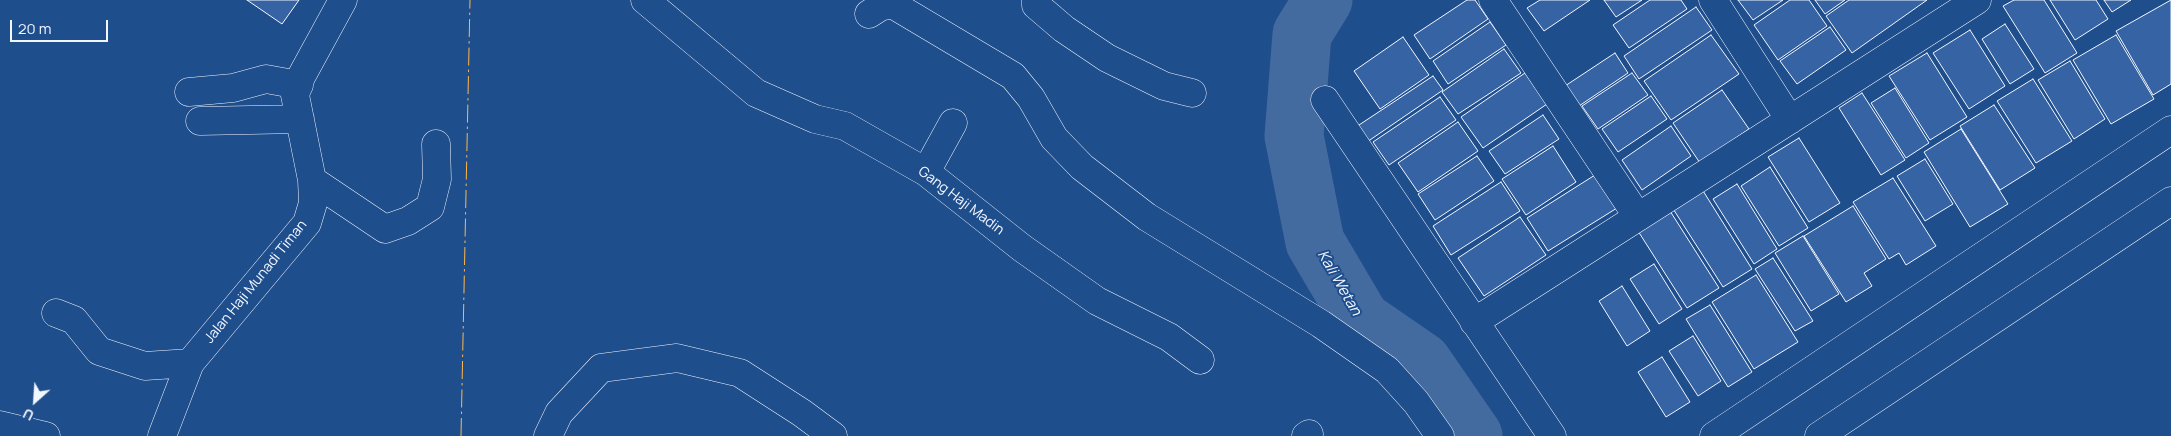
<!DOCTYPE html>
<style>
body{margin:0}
#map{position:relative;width:2171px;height:436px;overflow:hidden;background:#1f4e8c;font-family:Manrope,sans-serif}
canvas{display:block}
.north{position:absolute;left:10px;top:376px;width:50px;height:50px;-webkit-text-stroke:4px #1f4e8c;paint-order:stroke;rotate:206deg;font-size:14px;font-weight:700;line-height:20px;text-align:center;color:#f2f6ff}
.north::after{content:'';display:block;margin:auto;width:18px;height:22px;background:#f2f6ff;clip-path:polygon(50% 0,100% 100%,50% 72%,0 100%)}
.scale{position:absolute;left:10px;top:20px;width:98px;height:22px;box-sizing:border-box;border:2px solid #f2f6ff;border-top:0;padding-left:6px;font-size:15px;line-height:18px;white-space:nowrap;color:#f2f6ff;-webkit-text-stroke:4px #1f4e8c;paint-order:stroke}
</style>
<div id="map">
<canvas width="2171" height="436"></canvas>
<div class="north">U</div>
<div class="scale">20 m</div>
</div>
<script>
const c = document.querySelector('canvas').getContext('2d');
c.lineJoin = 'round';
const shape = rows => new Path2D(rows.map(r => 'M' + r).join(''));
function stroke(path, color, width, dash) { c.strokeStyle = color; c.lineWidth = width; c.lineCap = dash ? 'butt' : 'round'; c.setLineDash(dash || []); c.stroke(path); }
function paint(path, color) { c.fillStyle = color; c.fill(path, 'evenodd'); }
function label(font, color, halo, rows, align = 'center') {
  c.font = font + ' Manrope,sans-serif'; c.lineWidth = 4; c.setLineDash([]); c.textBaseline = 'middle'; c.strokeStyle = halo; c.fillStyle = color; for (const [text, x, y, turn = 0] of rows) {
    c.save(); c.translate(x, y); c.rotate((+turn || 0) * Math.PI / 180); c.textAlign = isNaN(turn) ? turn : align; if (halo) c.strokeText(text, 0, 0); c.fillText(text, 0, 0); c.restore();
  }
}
const river = shape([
 [1323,0,1302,34,1294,136,1315,242,1361,320,1422,362,1473,436]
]);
const building = shape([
 [247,0,299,0,282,24,247,0],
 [1467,0,1475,0,1488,19,1430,59,1414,35,1467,0],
 [1540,0,1590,0,1544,31,1527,8,1540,0],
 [1604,0,1642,0,1616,17,1604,0],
 [1650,0,1681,0,1687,9,1629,48,1613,25,1650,0],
 [1738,0,1783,0,1753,20,1738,0],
 [1790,0,1809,0,1827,26,1778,60,1754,25,1790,0],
 [1815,0,1845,0,1825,14,1815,0],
 [1849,0,1927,0,1852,53,1826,16,1849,0],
 [2014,0,2044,0,2077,53,2045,73,2003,6,2014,0],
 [2050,0,2096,0,2108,19,2075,40,2050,0],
 [2104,0,2131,0,2112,12,2104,0],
 [2171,0,2171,84,2153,95,2116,31,2171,0],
 [1696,7,1712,30,1639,79,1624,56,1696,7],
 [1490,22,1506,45,1448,84,1433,61,1490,22],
 [2005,24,2034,69,2010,84,1982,39,2005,24],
 [1830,27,1846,50,1797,84,1780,61,1830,27],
 [1970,30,2005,86,1969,109,1933,53,1970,30],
 [1711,35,1739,74,1671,120,1644,81,1711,35],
 [2116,35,2154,99,2111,124,2073,60,2116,35],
 [1403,37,1429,75,1380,109,1354,71,1403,37],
 [1504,49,1521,73,1458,114,1442,92,1504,49],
 [1615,53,1628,73,1579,106,1565,86,1615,53],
 [1927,53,1967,117,1930,140,1889,76,1927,53],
 [2070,61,2105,119,2074,139,2038,80,2070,61],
 [1525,73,1547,104,1483,148,1461,117,1525,73],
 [1632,73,1648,95,1598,129,1582,106,1632,73],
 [1433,76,1443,90,1367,142,1356,127,1433,76],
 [2033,79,2072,141,2036,163,1997,101,2033,79],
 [1895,88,1929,143,1906,158,1871,103,1895,88],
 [1722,90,1749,129,1700,163,1673,123,1722,90],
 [1862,93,1905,160,1881,175,1839,108,1862,93],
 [1651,96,1667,119,1618,152,1602,129,1651,96],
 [1440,97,1456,120,1389,165,1373,142,1440,97],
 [1994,105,2035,168,2000,190,1960,126,1994,105],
 [1543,115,1559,139,1505,174,1489,151,1543,115],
 [1458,122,1478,151,1418,192,1398,163,1458,122],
 [1671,126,1691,156,1642,190,1622,160,1671,126],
 [1961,129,2008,204,1970,227,1924,152,1961,129],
 [1799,138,1840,203,1809,222,1768,157,1799,138],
 [1553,146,1576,182,1526,215,1502,179,1553,146],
 [1477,156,1494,181,1435,220,1418,194,1477,156],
 [1925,159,1953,204,1925,221,1897,176,1925,159],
 [1770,167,1808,228,1779,246,1741,186,1770,167],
 [1595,175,1617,208,1548,251,1527,218,1595,175],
 [1893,178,1936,246,1906,265,1899,253,1889,259,1853,202,1893,178],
 [1501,182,1520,211,1451,255,1433,226,1501,182],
 [1737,184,1777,249,1754,264,1713,199,1737,184],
 [1700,186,1752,269,1723,287,1670,204,1700,186],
 [1853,206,1886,259,1864,273,1872,286,1846,302,1804,236,1853,206],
 [1670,211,1719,288,1687,308,1638,231,1670,211],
 [1520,217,1546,255,1484,296,1458,258,1520,217],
 [1803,236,1839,294,1811,311,1775,253,1803,236],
 [1773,258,1813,321,1795,331,1755,269,1773,258],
 [1654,264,1682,309,1659,324,1630,279,1654,264],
 [1756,275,1798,342,1754,369,1712,302,1756,275],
 [1622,286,1650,331,1627,346,1599,301,1622,286],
 [1710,305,1752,372,1728,387,1686,319,1710,305],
 [1693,336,1721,381,1698,396,1669,351,1693,336],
 [1662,357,1690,402,1666,417,1638,372,1662,357]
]);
const minor = shape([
 [645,0,756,93,815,119,845,126,926,172,1022,248,1097,301,1169,337,1200,360],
 [1036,0,1036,5,1064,29,1107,58,1164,86,1192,93],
 [1493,0,1638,217],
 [1713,0,1790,120],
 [869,14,880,7,892,4,1013,76,1031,98,1054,138,1082,167,1147,217,1321,324,1387,370,1416,402,1440,436],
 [189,92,233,88,266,79,299,85],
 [1325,100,1552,436],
 [200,121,300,119],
 [926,172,953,123],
 [312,180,385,229,408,221,430,207,437,179,436,144],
 [56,313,74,320,99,351,145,366,190,363],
 [1474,322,1977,0],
 [0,425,46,436],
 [162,436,190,363,307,223,313,203,312,180,295,95,301,77,343,0],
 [548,436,559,413,601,368,677,358,740,373,802,413,833,436],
 [1306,436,1309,434],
 [1714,436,2171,130],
 [1819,436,2171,201]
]);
const power = shape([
 [461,436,470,0]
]);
const streetNames = [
 ["Gang Haji Madin",961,201,37],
 ["Jalan Haji Munadi Timan",256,282,-51]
];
const waterNames = [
 ["Kali Wetan",1339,283,60]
];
stroke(river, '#446ba0', 59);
paint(building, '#3563a3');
stroke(building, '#f2f6ff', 1);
stroke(minor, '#f2f6ff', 29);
stroke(minor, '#1f4e8c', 28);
stroke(power, '#ffb74d', 1, [18, 4, 2.5, 4]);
label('14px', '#f2f6ff', '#1f4e8c', streetNames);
label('italic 15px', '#f2f6ff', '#1f4e8c', waterNames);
</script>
